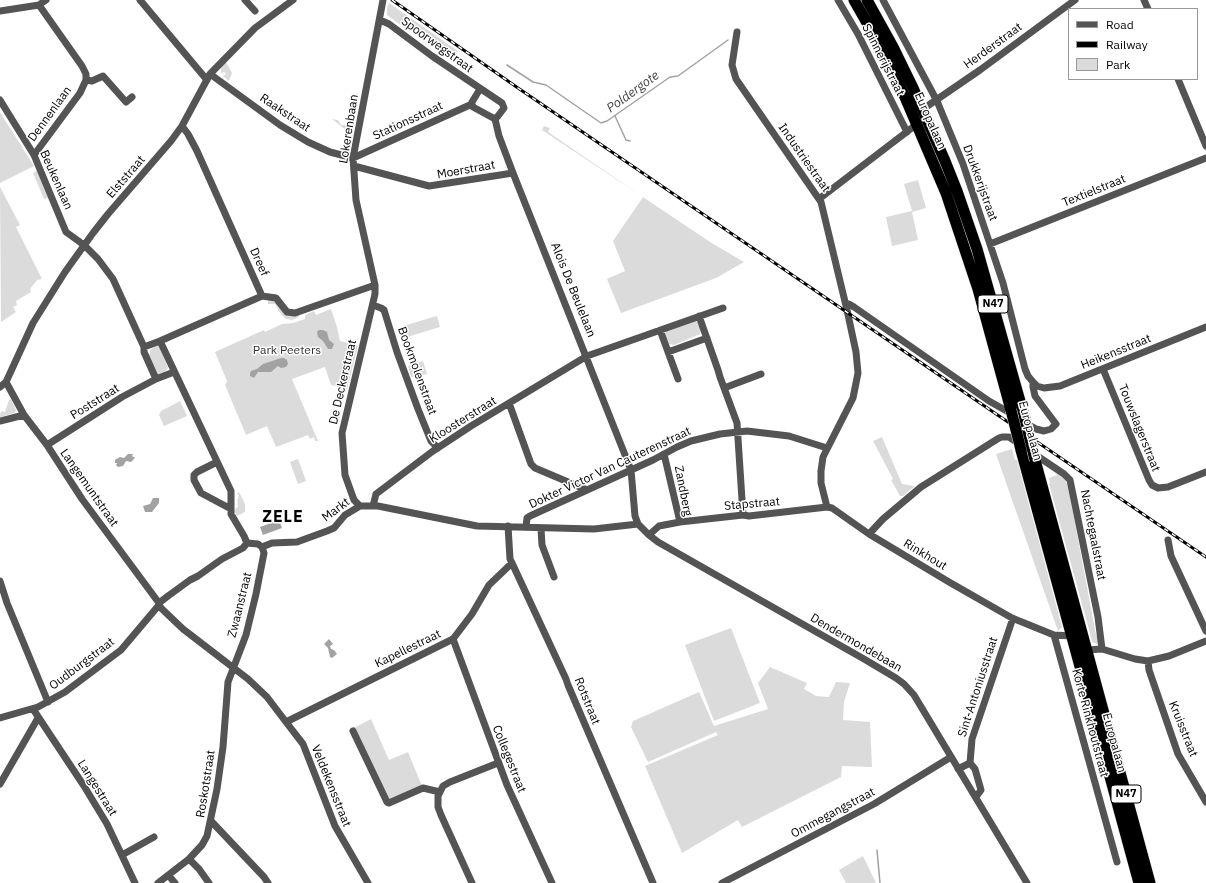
<!DOCTYPE html>
<style>
body{margin:0}
#map{position:relative;width:1206px;height:883px;overflow:hidden;background:#fff;font-family:"IBM Plex Sans",sans-serif}
canvas{display:block}
.legend{position:absolute;left:1068px;top:8px;width:130px;height:72px;box-sizing:border-box;background:#fff;border:1px solid #999;margin:0;padding:5px 7px;list-style:none;font-size:12px;color:#000}
.legend li{display:flex;align-items:center;gap:8px;height:20px}
.legend b{width:20px;border:1px solid #999}
</style>
<div id="map">
<canvas width="1206" height="883"></canvas>
<ul class="legend">
<li><b style="height:5px;background:#545454"></b>Road</li>
<li><b style="height:5px;background:#000"></b>Railway</li>
<li><b style="height:11px;background:#dbdbdb"></b>Park</li>
</ul>
</div>
<script>
const c = document.querySelector('canvas').getContext('2d');
c.lineJoin = 'round';
function paint(path, color) { c.fillStyle = color; c.fill(path, 'evenodd'); }
const shape = rows => new Path2D(rows.map(r => 'M' + r).join(''));
function stroke(path, color, width, dash) { c.strokeStyle = color; c.lineWidth = width; c.lineCap = dash ? 'butt' : 'round'; c.setLineDash(dash || []); c.stroke(path); }
function label(font, color, halo, rows, align = 'center') {
  c.font = font + ' "IBM Plex Sans",sans-serif'; c.lineWidth = 3; c.setLineDash([]); c.textBaseline = 'middle'; c.strokeStyle = halo; c.fillStyle = color; for (const [text, x, y, turn = 0] of rows) {
    c.save(); c.translate(x, y); c.rotate((+turn || 0) * Math.PI / 180); c.textAlign = isNaN(turn) ? turn : align; if (halo) c.strokeText(text, 0, 0); c.fillText(text, 0, 0); c.restore();
  }
}
const green = shape([
 [389,3,458,51,455,55,413,26,409,31,387,15,387,8],
 [226,62,232,73,229,81,223,76,226,74,225,72,221,73,221,68],
 [0,112,34,166,0,183],
 [332,119,338,120,341,125,346,125,351,127,352,126,351,123,355,123,349,150,347,149,349,148,351,134],
 [544,126,550,128,548,132,643,197,710,242,744,262,716,278,621,313,607,279,625,271,613,241,643,197,542,130],
 [37,171,48,198,44,199,33,173],
 [918,180,926,208,912,212,918,240,892,246,886,217,912,211,904,184],
 [0,187,20,225,16,227,42,279,37,280,30,289,31,292,16,301,17,305,13,307,16,312,1,322],
 [269,299,273,300,288,315,299,315,299,317,292,320,286,319,280,313,275,304,268,304,268,301],
 [331,309,337,327,340,341,358,346,347,389,331,385,325,367,292,379,318,441,315,441,314,437,310,439,308,435,276,447,267,426,246,435,225,385,227,381,215,352,264,330,265,332,282,324,293,323,305,319,305,315,314,311,316,315],
 [437,316,440,327,407,337,403,326],
 [696,321,698,323,701,331,700,334,674,345,669,344,665,336,665,333,667,331],
 [157,345,159,346,165,360,168,368,166,371,157,375,149,356,151,349],
 [423,361,427,374,416,377,415,376,411,377,408,366],
 [11,399,16,410,15,413,0,417,0,414,2,411,5,412,9,400],
 [180,401,187,416,164,426,159,415,161,411],
 [882,437,902,484,914,486,916,485,903,496,900,496,891,480,893,479,873,441],
 [1012,449,1015,460,1017,460,1062,627,1058,631,996,454],
 [298,459,306,481,298,484,290,462],
 [1056,473,1065,480,1068,486,1096,635,1098,636,1098,643,1097,644,1092,642,1091,637,1049,484,1050,483,1049,478,1057,475],
 [239,492,245,504,245,512,237,516,234,511,238,506,237,504,238,502,237,501,239,495,237,494],
 [731,628,760,703,714,721,685,645],
 [770,667,807,683,804,689,816,696,829,697,836,682,850,683,844,702,843,720,870,722,872,767,842,766,841,777,742,827,738,820,682,853,645,766,718,735,716,732,648,762,631,727,633,721,699,692,714,726,768,709,758,683],
 [371,719,389,760,408,752,422,786,391,802,354,728],
 [863,856,876,883,846,883,839,870]
]);
const water = shape([
 [319,330,323,330,327,332,329,340,334,344,332,349,328,349,323,341,318,337,317,332],
 [281,358,284,358,287,360,288,364,286,367,281,368,278,366,271,372,258,372,254,378,250,376,250,373,251,371,257,369,263,364],
 [128,454,133,454,132,456,133,457,135,457,134,459,131,462,126,461,123,466,118,467,116,465,117,463,115,463,115,460,120,457,124,458],
 [153,498,159,498,159,503,152,512,145,512,143,506,150,504],
 [279,520,282,528,263,535,260,527],
 [329,639,333,644,330,646,331,649,334,650,337,654,332,658,330,657,328,648,324,644]
]);
const stream = shape([
 [507,65,533,82,546,85,601,123,607,121,670,77,678,76,728,40],
 [615,116,626,140,630,141],
 [877,850,880,883]
]);
const minor = shape([
 [140,0,207,80],
 [245,0,255,11],
 [838,0,858,34,907,132],
 [883,0,937,101,963,164,1003,283,1025,369,1028,376,1033,382,1037,386,1044,388,1060,386,1206,327],
 [1144,0,1148,9],
 [0,11,39,5,46,0],
 [380,20,389,24,432,56,502,103,504,108,498,116,495,119],
 [737,32,732,65,736,79,821,202,847,310,856,352,858,373,853,398,823,457,821,471,821,483,827,507],
 [210,74,280,125,308,142,330,152,353,158],
 [1178,79,1206,146],
 [86,80,92,81,103,76,126,102,132,97],
 [0,100,34,155,66,232,84,245,98,259,113,279,144,347,144,352,156,379,174,372],
 [472,104,473,107,495,119],
 [472,104,472,102,480,89],
 [923,109,980,70,1075,0],
 [495,119,499,136,513,173,631,470,635,516,638,524,649,535,658,542,864,659,896,678,904,684,914,695,1027,883],
 [182,126,188,134,197,151,262,296],
 [34,155,80,93,86,80,86,74,82,66,39,5],
 [353,158,472,104],
 [354,166,429,186,513,173],
 [819,199,917,124],
 [990,244,1206,158],
 [846,304,849,304,854,307,989,401,1012,414],
 [373,305,381,308,384,310,397,352,418,409,431,441,438,448],
 [699,316,718,370,720,377,737,423,743,515],
 [660,330,678,379],
 [160,341,262,296,276,298,287,312,295,313,375,285],
 [144,347,160,341,231,491,231,514,244,536,247,543],
 [668,352,707,338],
 [1103,369,1149,480,1152,485,1158,488,1168,487,1206,472],
 [6,382,24,415,47,445,82,499,159,603],
 [0,387,6,382,33,323,65,272,93,233,108,214,171,141,182,126,210,74,255,28,293,0],
 [724,388,761,374],
 [509,403,531,464,535,468,587,490],
 [0,421,24,415],
 [1024,422,1036,429,1044,431,1051,429,1056,424,1035,396,1033,387,1033,382],
 [47,445,122,397,156,379],
 [664,454,680,522],
 [217,462,197,472,194,475,194,480,201,493,231,509],
 [360,506,354,500,345,475,342,433,375,294,375,285,356,200,353,158,383,0],
 [360,506,378,506,477,526,594,529,638,524],
 [373,506,376,494,433,451,471,426,587,356,723,308],
 [508,526,510,559,512,563,566,679,568,685,653,883],
 [526,527,527,518,530,516,653,460,677,447,691,441,720,434,747,431,789,436,827,448],
 [541,529,542,545,554,577],
 [869,534,883,519,921,487,999,438,1002,437,1009,437,1064,474,1070,480,1098,617,1102,649],
 [649,535,659,526,680,522,743,515,749,516,827,507,832,508,869,534,949,582,1012,618,1054,635,1072,636],
 [1168,540,1171,556,1206,631],
 [247,543,258,544,262,547],
 [262,547,272,543,297,542,327,531,334,528,345,515,360,506],
 [0,581,7,603,48,702],
 [159,605,162,609,183,629,248,679,267,697,286,722,303,744,335,826,368,883],
 [159,605,159,603,168,596,190,580,198,576,222,559,243,548,247,543],
 [1054,635,1117,862],
 [453,639,507,785,552,883],
 [1087,650,1102,649,1135,659,1148,661,1169,656,1206,641],
 [1148,661,1149,670,1178,754,1206,802],
 [33,709,84,786,107,824,135,883],
 [0,718,38,707,65,692,121,650,159,605],
 [286,722,453,639,472,614,489,585,512,563],
 [353,731,387,802,389,803,423,788,440,792],
 [970,763,975,769,981,790,976,797],
 [958,769,970,763,972,739,1013,618],
 [0,784,38,718],
 [211,821,264,877,268,883],
 [122,855,154,837],
 [189,859,199,869,209,883],
 [169,876,175,883],
 [158,883,189,859,202,845,207,836,217,789,223,747,228,682,246,635,256,594,264,553,262,547],
 [472,883,441,815,438,807,438,796,443,786,450,782,498,763],
 [722,883,874,804,951,757]
]);
const highway = shape([
 [854,0,883,51,905,97,946,193,978,289,1011,410],
 [867,0,893,47,913,88,945,161,957,191,977,249,1025,419],
 [1021,450,1139,883],
 [1035,460,1150,883]
]);
const rail = shape([
 [392,0,518,88,1206,557]
]);
const highwayBridge = shape([
 [1011,410,1021,450],
 [1025,419,1035,460]
]);
const shields = [
 [993,304,30],
 [1126,794,30]
];
const shieldNames = [
 ["N47",993,304],
 ["N47",1126,794]
];
const streetNames = [
 ["Spoorwegstraat",437,45,36],
 ["Herderstraat",993,46,-36],
 ["Spinnerijstraat",883,60,63],
 ["Raakstraat",285,113,34],
 ["Dennenlaan",50,114,-54],
 ["Stationsstraat",408,121,-25],
 ["Europalaan",930,121,66],
 ["Lokerenbaan",349,129,-81],
 ["Industriestraat",804,158,55],
 ["Moerstraat",466,170,-10],
 ["Elststraat",126,177,-49],
 ["Beukenlaan",56,180,66],
 ["Drukkerijstraat",980,183,70],
 ["Textielstraat",1094,191,-22],
 ["Dreef",259,262,66],
 ["Alois De Beulelaan",573,290,68],
 ["Heikensstraat",1116,352,-22],
 ["Bookmolenstraat",417,371,70],
 ["De Deckerstraat",343,382,-77],
 ["Poststraat",95,402,-32],
 ["Kloosterstraat",463,420,-32],
 ["Touwslagerstraat",1139,428,68],
 ["Europalaan",1030,431,75],
 ["Dokter Victor Van Cauterenstraat",610,468,-25],
 ["Langemuntstraat",89,488,55],
 ["Zandberg",683,491,79],
 ["Stapstraat",752,504,-5],
 ["Markt",336,510,-37],
 ["Nachtegaalstraat",1093,535,79],
 ["Rinkhout",925,555,31],
 ["Zwaanstraat",240,605,-76],
 ["Dendermondebaan",856,643,30],
 ["Kapellestraat",408,649,-26],
 ["Oudburgstraat",82,664,-37],
 ["Sint-Antoniusstraat",978,687,-72],
 ["Rotstraat",587,701,68],
 ["Korte Rinkhoutstraat",1090,723,75],
 ["Kruisstraat",1183,729,68],
 ["Europalaan",1114,743,75],
 ["Collegestraat",509,759,68],
 ["Roskotstraat",206,784,-81],
 ["Veldekensstraat",331,786,68],
 ["Langestraat",97,788,58],
 ["Ommegangstraat",833,813,-28]
];
const parkNames = [
 ["Park Peeters",287,351]
];
const waterNames = [
 ["Poldergote",633,92,-36]
];
const districtNames = [
 ["ZELE",283,517]
];
paint(green, '#dbdbdb');
paint(water, '#a2a2a2');
stroke(stream, '#a2a2a2', 1.5);
stroke(highway, '#dbdbdb', 12);
stroke(minor, '#545454', 7);
stroke(highway, '#000', 11);
stroke(rail, '#000', 3);
stroke(rail, '#fff', 1.5, [4.5]);
stroke(highwayBridge, '#dbdbdb', 12, []);
stroke(highwayBridge, '#000', 11);
for (const [x, y, w] of shields) { const box = new Path2D(); box.roundRect(x - w / 2, y - 9, w, 18, 3); c.fillStyle = '#fff'; c.fill(box); stroke(box, '#000', 1); }
label('bold 11px', '#000', null, shieldNames);
label('12px', '#000', '#fff', streetNames);
label('12px', '#323232', '#fff', parkNames);
label('italic 13px', '#434343', '#fff', waterNames);
c.letterSpacing = '1px';
label('bold 16px', '#000', '#fff', districtNames);
c.letterSpacing = '0px';
</script>
